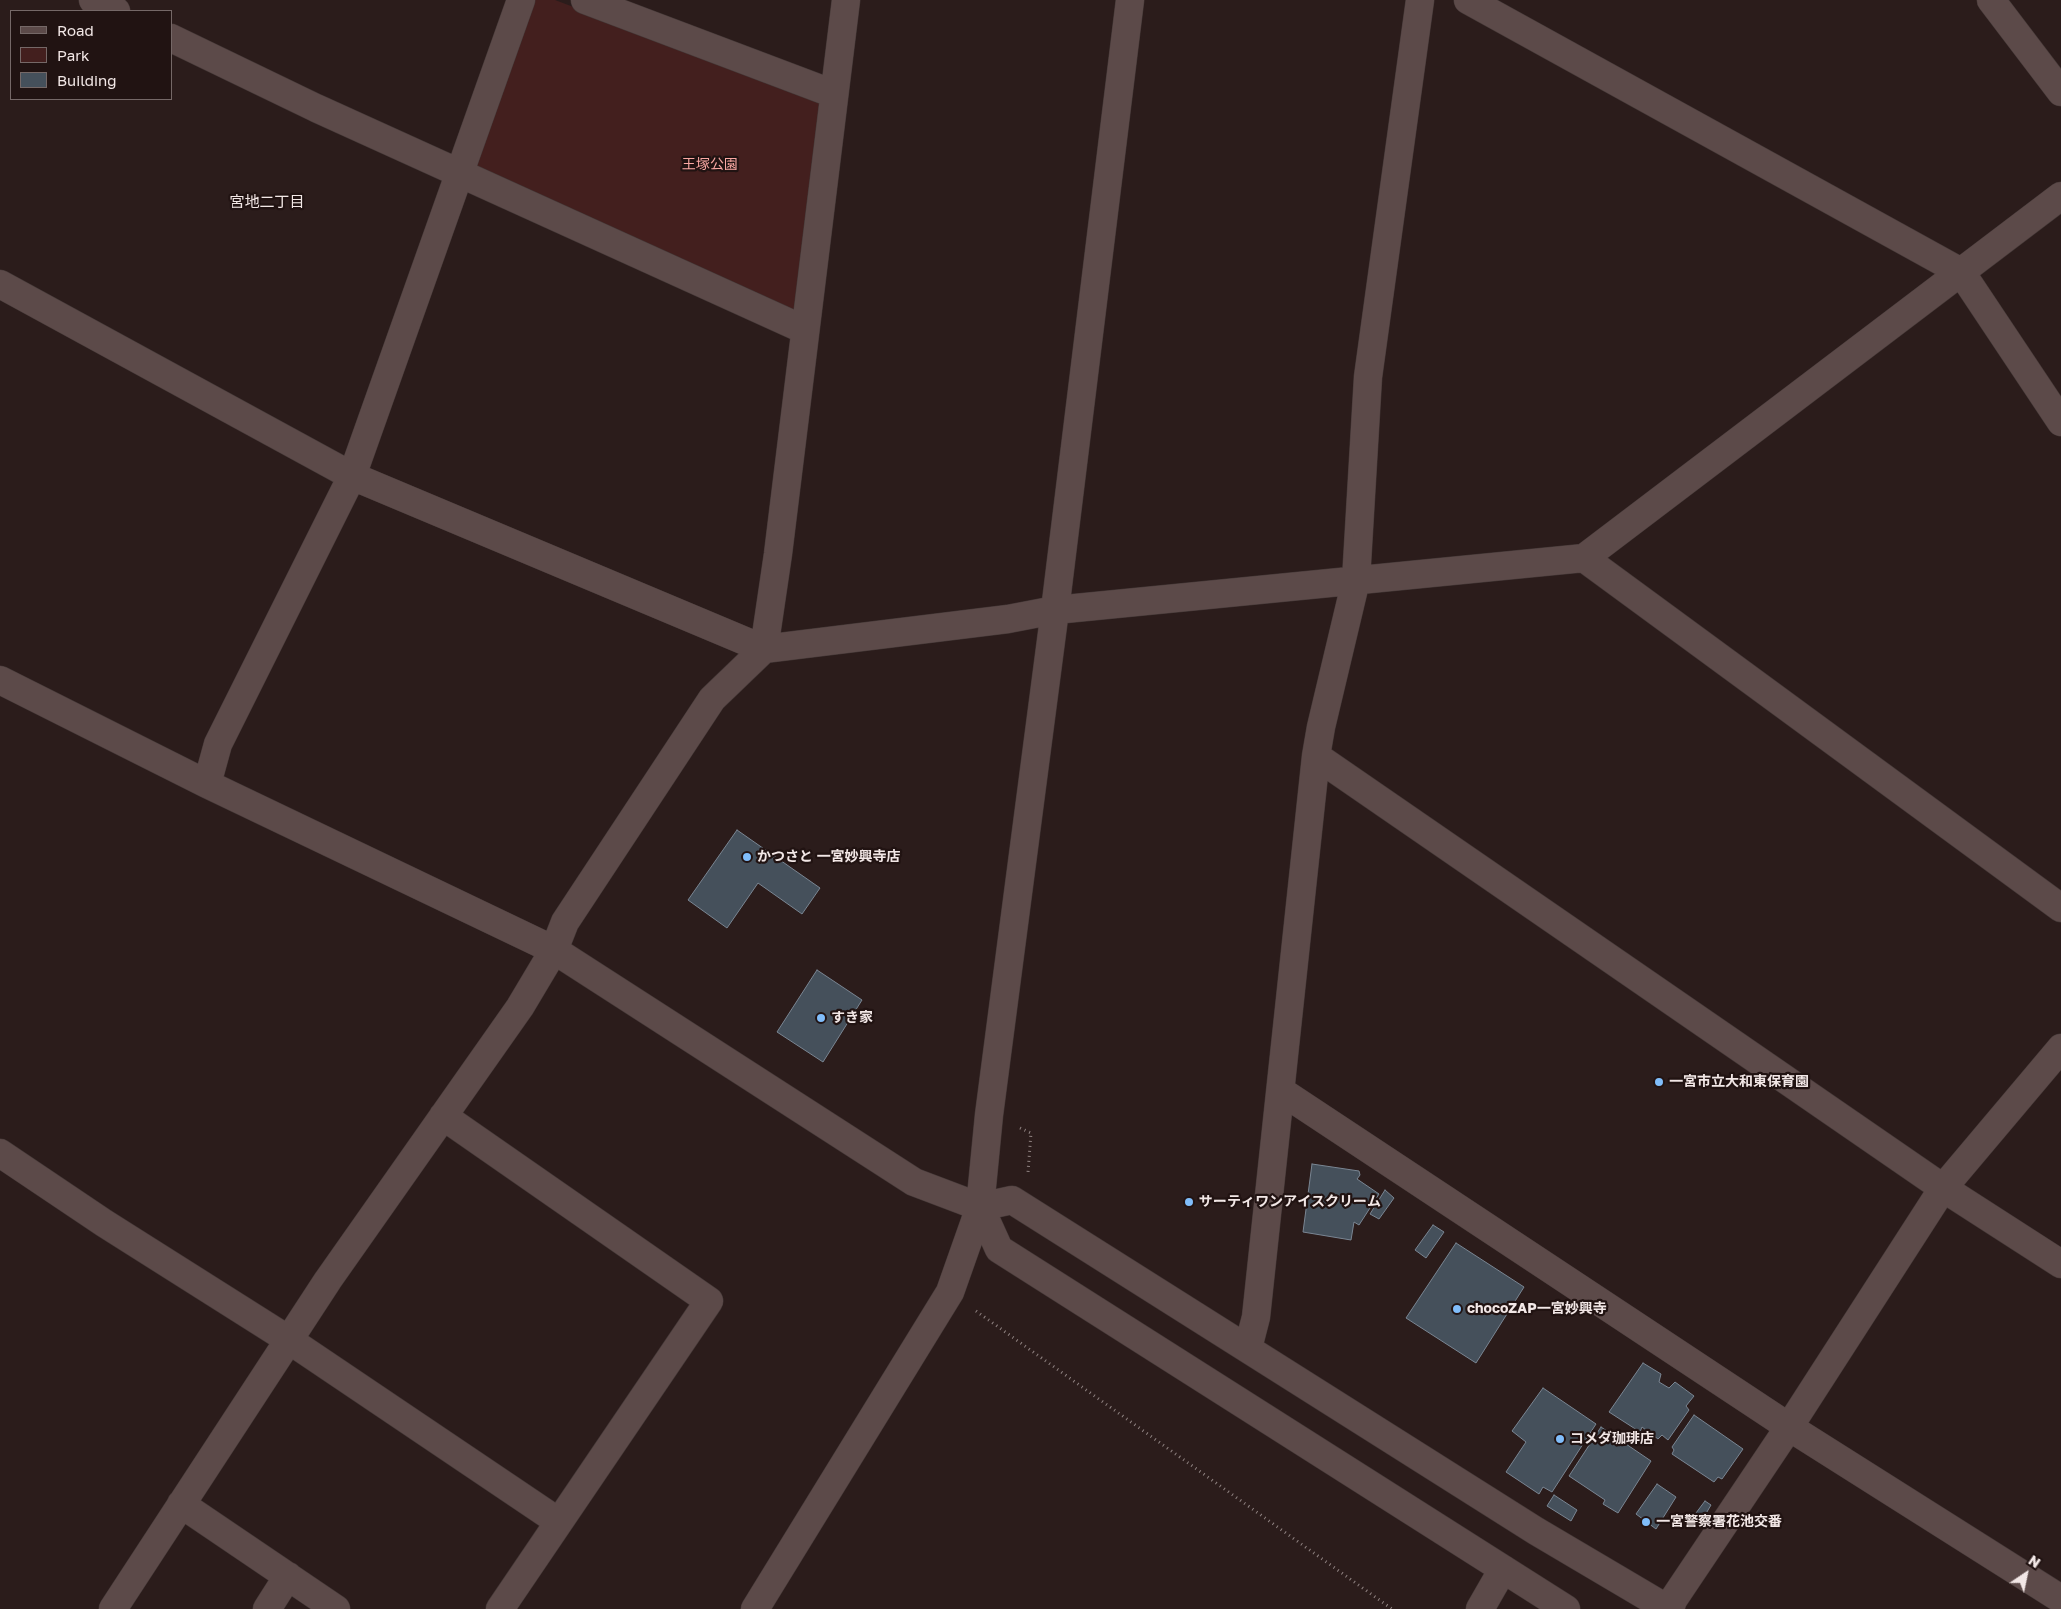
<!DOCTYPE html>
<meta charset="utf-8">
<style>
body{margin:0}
#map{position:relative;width:2061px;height:1609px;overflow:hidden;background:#2b1c1b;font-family:"Golos Text",sans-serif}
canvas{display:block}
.legend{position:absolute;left:10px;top:10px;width:162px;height:90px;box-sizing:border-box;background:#211312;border:1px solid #756867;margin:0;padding:6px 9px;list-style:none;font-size:15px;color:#f2e7e6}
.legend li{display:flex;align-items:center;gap:10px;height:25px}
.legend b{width:25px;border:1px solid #756867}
.north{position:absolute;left:2001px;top:1549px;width:50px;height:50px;-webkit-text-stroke:4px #211312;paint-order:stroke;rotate:34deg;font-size:14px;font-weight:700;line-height:20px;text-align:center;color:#f2e7e6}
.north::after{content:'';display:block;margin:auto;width:18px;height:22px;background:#f2e7e6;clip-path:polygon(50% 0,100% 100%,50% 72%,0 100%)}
</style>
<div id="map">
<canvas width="2061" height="1609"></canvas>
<ul class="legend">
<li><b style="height:6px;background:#5c4a49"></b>Road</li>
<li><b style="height:14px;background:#431f1e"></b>Park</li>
<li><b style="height:14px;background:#45505b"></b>Building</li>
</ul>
<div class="north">N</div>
</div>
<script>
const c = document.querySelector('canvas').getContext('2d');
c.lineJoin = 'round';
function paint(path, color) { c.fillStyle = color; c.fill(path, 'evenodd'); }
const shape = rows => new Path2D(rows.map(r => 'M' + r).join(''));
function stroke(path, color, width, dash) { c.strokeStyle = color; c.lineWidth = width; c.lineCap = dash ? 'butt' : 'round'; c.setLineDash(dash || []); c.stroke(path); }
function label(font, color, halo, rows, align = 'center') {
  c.font = font + ' "Golos Text","Noto Sans JP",sans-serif'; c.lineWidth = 4.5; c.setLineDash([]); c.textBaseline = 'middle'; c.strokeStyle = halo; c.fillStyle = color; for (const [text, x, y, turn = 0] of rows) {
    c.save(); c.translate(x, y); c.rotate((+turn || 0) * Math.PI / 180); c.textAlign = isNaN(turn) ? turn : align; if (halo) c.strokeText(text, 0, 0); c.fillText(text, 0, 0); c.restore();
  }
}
const green = shape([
 [534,0,555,0,825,102,794,312,472,168]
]);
const building = shape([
 [737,830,820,888,802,914,758,883,727,928,688,900,737,830],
 [817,970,862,1000,823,1062,777,1032,817,970],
 [1312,1164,1359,1171,1360,1175,1357,1179,1379,1194,1359,1225,1354,1222,1351,1240,1303,1232,1312,1164],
 [1385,1190,1394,1198,1379,1219,1370,1214,1385,1190],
 [1433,1225,1444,1232,1426,1258,1415,1250,1433,1225],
 [1456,1243,1524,1287,1476,1363,1406,1318,1456,1243],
 [1643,1363,1661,1374,1659,1382,1669,1388,1675,1382,1694,1396,1686,1406,1689,1410,1668,1440,1662,1435,1658,1439,1642,1427,1640,1432,1609,1412,1643,1363],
 [1543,1388,1596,1424,1552,1492,1543,1487,1539,1494,1506,1472,1526,1442,1512,1431,1543,1388],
 [1694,1415,1743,1449,1722,1479,1718,1477,1714,1482,1672,1454,1674,1450,1672,1447,1694,1415],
 [1601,1427,1651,1461,1618,1513,1603,1504,1605,1500,1569,1476,1601,1427],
 [1657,1484,1676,1497,1656,1529,1636,1514,1657,1484],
 [1554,1495,1577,1510,1571,1521,1547,1506,1554,1495],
 [1705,1501,1711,1505,1701,1522,1693,1517,1705,1501]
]);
const path = shape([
 [1020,1128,1031,1133,1028,1172],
 [976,1311,1392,1609]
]);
const minor = shape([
 [93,0,116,11],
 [585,0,834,94],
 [1468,0,1961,272,2061,422],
 [1991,0,2061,92],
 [171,38,316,108,805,330],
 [0,284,352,476,764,649,778,554,846,0],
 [1584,558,2061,908],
 [0,680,207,784,554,950,914,1182,980,1207,1012,1200,1536,1531,1668,1609],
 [1316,756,1943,1188,2061,1264],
 [207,784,218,744,352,476,521,0],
 [1281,1091,1789,1427,2061,1599],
 [443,1116,709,1301,500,1609],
 [0,1153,104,1223,289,1340,559,1522],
 [980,1207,999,1249,1566,1609],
 [1248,1348,1256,1317,1316,756,1321,727,1356,580,1368,377,1420,0],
 [181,1504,336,1609],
 [113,1609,328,1280,520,1007,554,950,565,922,712,699,764,649,1008,619,1055,610,1584,558,2061,196],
 [267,1609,288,1576],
 [755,1609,950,1292,980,1207,989,1115,1055,610,1130,0],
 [1480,1609,1503,1569],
 [1670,1609,1673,1600,1789,1427,1943,1188,2061,1048]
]);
const markers = [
 [747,857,5,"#80bdfa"],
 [821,1018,5,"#80bdfa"],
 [1659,1082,5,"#80bdfa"],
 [1189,1202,5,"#80bdfa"],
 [1457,1309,5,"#80bdfa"],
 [1560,1439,5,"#80bdfa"],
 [1646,1522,5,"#80bdfa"]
];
const parkNames = [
 ["王塚公園",710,165]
];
const poiNames = [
 ["かつさと 一宮妙興寺店",757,857],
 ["すき家",831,1018],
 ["一宮市立大和東保育園",1669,1082],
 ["サーティワンアイスクリーム",1199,1202],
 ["chocoZAP一宮妙興寺",1467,1309],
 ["コメダ珈琲店",1570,1439],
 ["一宮警察署花池交番",1656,1522]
];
const neighbourhoodNames = [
 ["宮地二丁目",267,202]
];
paint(green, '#431f1e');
paint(building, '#45505b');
stroke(building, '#7a8693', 1);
stroke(minor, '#443837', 29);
stroke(path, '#908382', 3, [1, 4]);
stroke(minor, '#5c4a49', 28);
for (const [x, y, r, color] of markers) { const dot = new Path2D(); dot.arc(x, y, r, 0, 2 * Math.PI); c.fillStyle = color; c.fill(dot); stroke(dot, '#211312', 2); }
label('14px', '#faa8a3', '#211312', parkNames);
label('bold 14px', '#f2e7e6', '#211312', poiNames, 'left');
label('15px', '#f2e7e6', '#211312', neighbourhoodNames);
</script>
